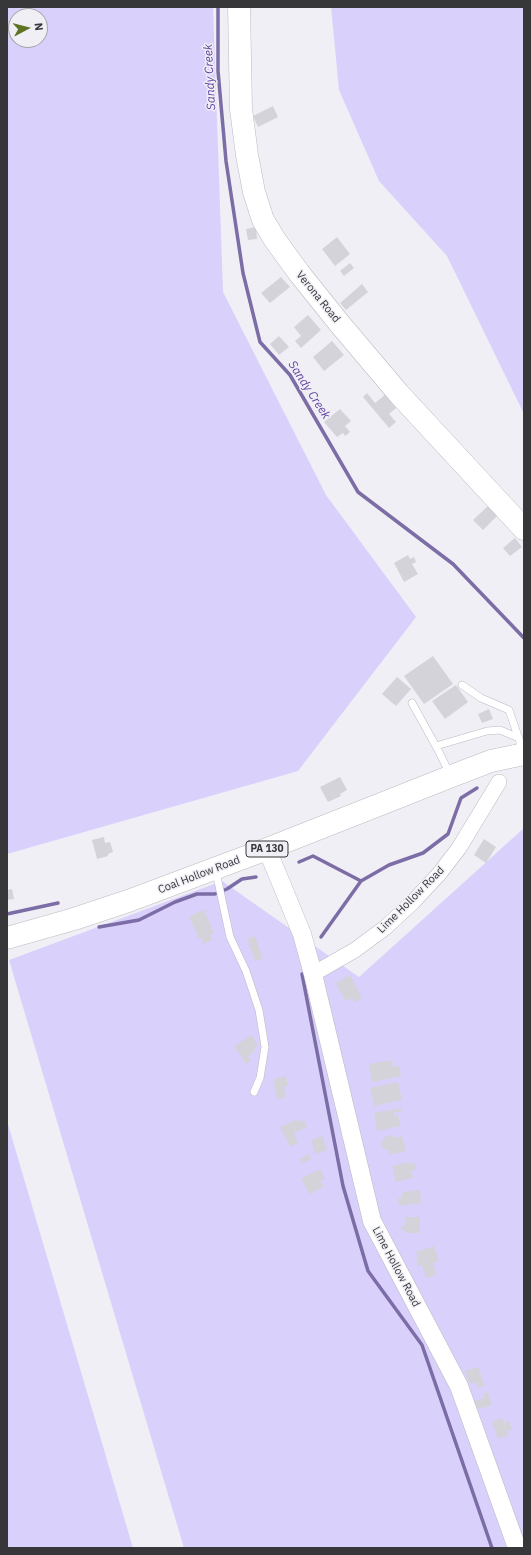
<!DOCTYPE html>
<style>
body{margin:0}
#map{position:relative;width:531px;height:1555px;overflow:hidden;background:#f0eff5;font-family:"IBM Plex Sans",sans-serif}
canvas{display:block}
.frame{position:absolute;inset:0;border:8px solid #373639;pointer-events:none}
.north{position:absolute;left:8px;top:8px;width:40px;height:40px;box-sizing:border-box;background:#f0eff5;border:1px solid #a6a5aa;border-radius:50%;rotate:83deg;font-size:11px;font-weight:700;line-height:16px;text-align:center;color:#373639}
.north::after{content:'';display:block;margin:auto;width:14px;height:18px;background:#5e7424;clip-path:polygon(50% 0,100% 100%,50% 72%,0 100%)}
</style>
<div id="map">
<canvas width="531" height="1555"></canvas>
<div class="frame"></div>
<div class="north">N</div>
</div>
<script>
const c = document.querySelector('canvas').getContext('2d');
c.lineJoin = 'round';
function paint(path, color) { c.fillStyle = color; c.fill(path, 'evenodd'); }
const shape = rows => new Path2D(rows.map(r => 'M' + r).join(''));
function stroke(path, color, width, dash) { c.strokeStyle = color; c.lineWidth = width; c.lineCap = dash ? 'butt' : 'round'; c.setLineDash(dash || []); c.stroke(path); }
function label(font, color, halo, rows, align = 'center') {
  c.font = font + ' "IBM Plex Sans",sans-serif'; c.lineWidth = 3; c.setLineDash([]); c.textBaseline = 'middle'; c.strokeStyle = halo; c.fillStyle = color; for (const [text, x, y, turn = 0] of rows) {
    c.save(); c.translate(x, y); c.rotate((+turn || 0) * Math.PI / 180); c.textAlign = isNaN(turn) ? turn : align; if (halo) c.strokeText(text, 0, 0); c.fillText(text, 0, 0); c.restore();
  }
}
const green = shape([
 [7,7,213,7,223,292,326,495,416,617,298,771,7,854],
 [16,16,40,16,40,40,16,40],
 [331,7,524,7,524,414,447,256,379,181,339,90],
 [524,828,524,1548,184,1548,9,960,222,881,359,977],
 [7,1121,133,1548,7,1548]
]);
const stream = shape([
 [218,7,218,71,226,161,243,273,260,342,290,375,358,492,453,564,524,638],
 [299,862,313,856,361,881],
 [7,914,58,903],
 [99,927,139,920,175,902,197,894,215,894,227,889,242,879,256,877],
 [321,937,361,881,389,865,423,853,448,834,461,798,477,788],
 [302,974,343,1186,368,1271,422,1345,492,1548]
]);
const building = shape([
 [273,106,278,117,258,127,253,116],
 [256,227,257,239,248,240,246,229],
 [337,237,350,254,335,266,322,249],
 [350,263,354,268,344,276,340,271],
 [281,277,290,287,270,303,261,293],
 [362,284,368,292,346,310,340,303],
 [308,315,321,330,301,348,295,341,301,336,294,327],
 [279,336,289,347,279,355,270,344],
 [332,341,344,355,324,371,313,357],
 [367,393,375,403,385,395,396,408,389,414,396,422,389,428,363,397],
 [340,409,351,421,345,426,350,432,345,436,343,433,337,437,324,422],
 [489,505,498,515,483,530,473,520],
 [515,538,522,547,510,556,503,548],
 [408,555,410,559,414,557,416,562,412,564,418,574,404,582,394,563],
 [433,656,453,684,424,704,404,676],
 [397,677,411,689,396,706,382,694],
 [456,685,468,702,445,719,432,701],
 [489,709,493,719,482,723,478,714],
 [340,777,347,790,340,794,341,796,328,802,320,787],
 [104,837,105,843,110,842,113,852,108,854,108,856,97,859,92,840],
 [484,839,496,847,486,863,474,855],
 [12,889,14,899,7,900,7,890],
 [204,910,214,933,210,935,212,940,203,944,201,938,199,939,189,916],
 [255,936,263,959,255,961,247,939],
 [350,975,362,998,355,1002,352,998,345,1001,336,983],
 [252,1035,258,1046,254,1048,256,1050,248,1056,251,1061,246,1064,234,1046],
 [392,1060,393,1067,399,1066,401,1076,372,1082,369,1064],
 [286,1076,288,1086,284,1087,286,1098,277,1099,273,1079],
 [398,1082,402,1100,374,1106,370,1088],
 [401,1108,402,1111,394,1113,394,1116,398,1115,401,1126,377,1131,374,1113],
 [297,1119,298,1122,304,1120,307,1127,294,1133,298,1143,290,1147,280,1127],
 [393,1135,394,1138,402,1136,406,1151,389,1155,388,1149,383,1150,381,1141,385,1140,384,1137],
 [323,1136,327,1150,315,1154,311,1140],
 [309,1154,311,1159,303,1163,300,1159],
 [409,1162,409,1164,415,1163,416,1169,411,1171,413,1178,396,1182,392,1166],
 [320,1169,325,1179,320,1181,324,1187,309,1194,301,1178],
 [420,1190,421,1203,399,1206,398,1198,402,1198,402,1192],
 [405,1217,420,1217,420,1233,405,1233,405,1230,401,1231,401,1226,405,1225],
 [434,1246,439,1261,433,1263,436,1275,426,1278,422,1265,418,1266,416,1258,418,1257,416,1252],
 [478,1367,485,1386,478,1388,476,1382,470,1384,465,1371],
 [488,1392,492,1405,477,1409,475,1401,484,1398,483,1394],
 [502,1418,504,1423,509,1421,512,1430,507,1431,509,1435,498,1439,492,1422]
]);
const service = shape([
 [462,685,481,698,509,710,523,751],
 [412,703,437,748,450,774],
 [436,746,487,731,500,730,519,738],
 [216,872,230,937,246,971,259,1010,265,1047,260,1078,254,1092]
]);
const minor = shape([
 [313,974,355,950,386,927,413,902,439,874,459,848,499,782]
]);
const tertiary = shape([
 [267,849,302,934,313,974,372,1221,459,1386,517,1548]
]);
const primary = shape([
 [239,7,241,109,247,155,254,192,263,220,275,240,299,273,339,323,399,394,524,529],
 [7,938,74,919,131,900,267,849,457,774,491,761,524,754]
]);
const shields = [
 [267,849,42]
];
const shieldNames = [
 ["PA 130",267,849]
];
const streetNames = [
 ["Verona Road",318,297,51],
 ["Coal Hollow Road",199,875,-21],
 ["Lime Hollow Road",411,900,-45],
 ["Lime Hollow Road",396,1267,62]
];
const waterNames = [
 ["Sandy Creek",210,77,-93],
 ["Sandy Creek",309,390,57]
];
paint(green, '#dad0fc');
stroke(stream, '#7c6da6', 3.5);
paint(building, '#d4d3d9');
stroke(service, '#bcbac0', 8);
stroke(minor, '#bcbac0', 16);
stroke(tertiary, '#bcbac0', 19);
stroke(primary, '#bcbac0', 23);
stroke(service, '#fff', 7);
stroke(minor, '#fff', 15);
stroke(tertiary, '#fff', 18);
stroke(primary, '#fff', 22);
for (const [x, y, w] of shields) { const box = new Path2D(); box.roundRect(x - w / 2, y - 8, w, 16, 3); c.fillStyle = '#f0eff5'; c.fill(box); stroke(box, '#373639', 1); }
label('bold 10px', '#373639', null, shieldNames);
label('11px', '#373639', '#f0eff5', streetNames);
label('italic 12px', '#5f3f9f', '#f0eff5', waterNames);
</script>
